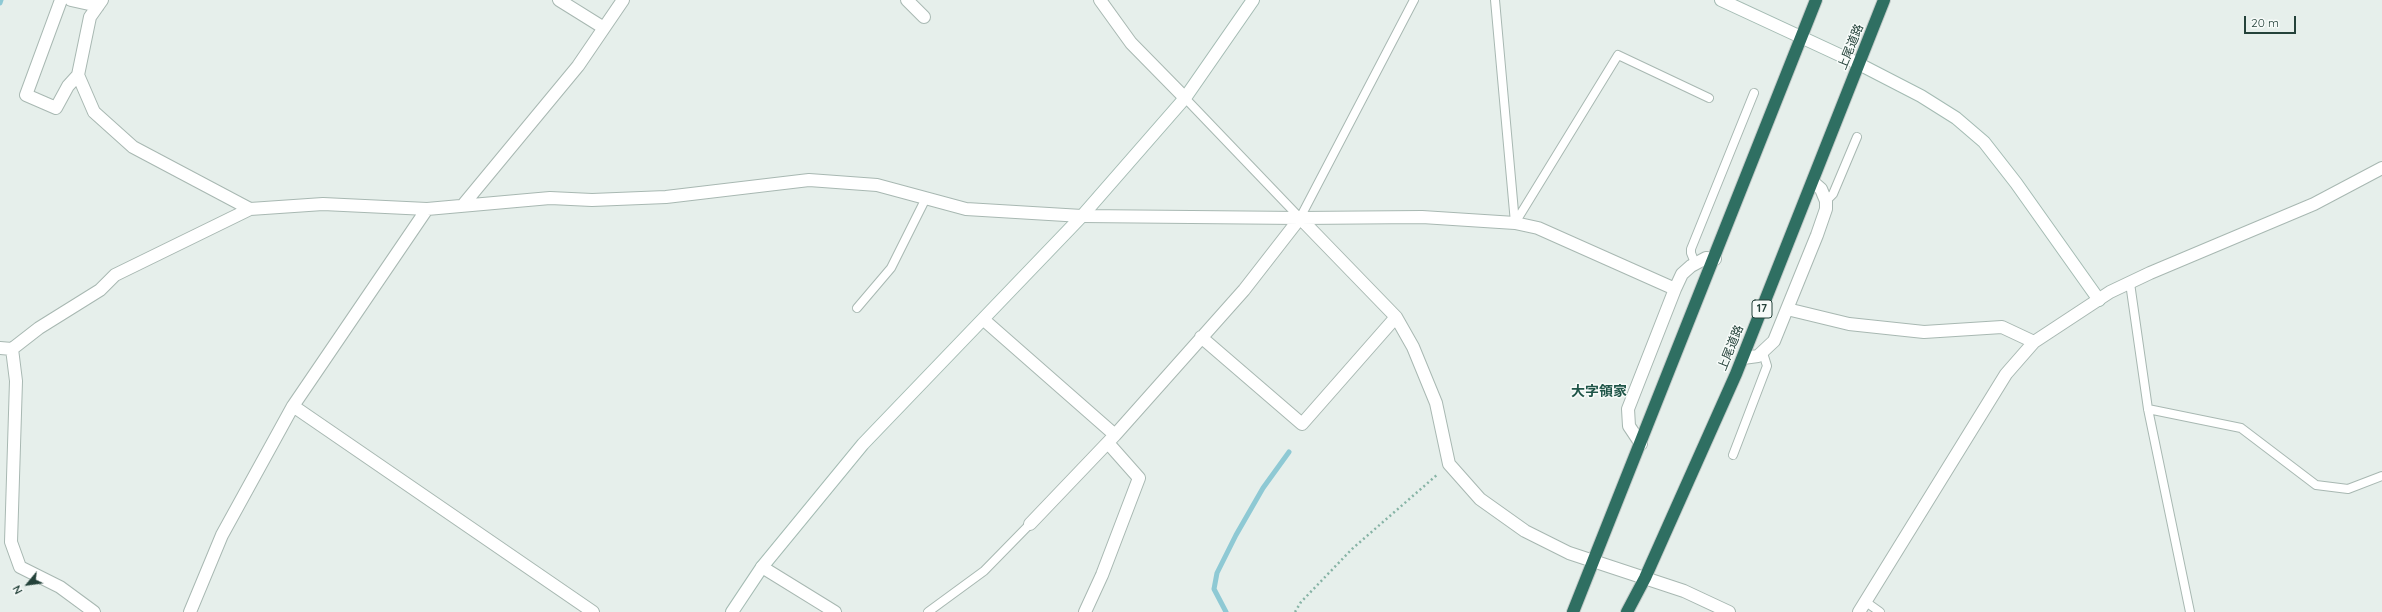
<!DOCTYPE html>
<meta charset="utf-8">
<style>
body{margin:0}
#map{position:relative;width:2382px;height:612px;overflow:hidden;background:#e6efeb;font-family:Quicksand,sans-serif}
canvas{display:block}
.north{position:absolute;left:8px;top:564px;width:40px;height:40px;-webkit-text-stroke:3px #f7fbf9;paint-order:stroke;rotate:241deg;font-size:11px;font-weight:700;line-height:16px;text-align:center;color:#24423a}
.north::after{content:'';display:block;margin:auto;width:14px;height:18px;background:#24423a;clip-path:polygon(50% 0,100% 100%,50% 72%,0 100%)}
.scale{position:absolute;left:2244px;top:16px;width:52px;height:18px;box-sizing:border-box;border:2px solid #24423a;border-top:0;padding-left:5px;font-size:12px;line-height:14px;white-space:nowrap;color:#24423a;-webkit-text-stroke:3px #f7fbf9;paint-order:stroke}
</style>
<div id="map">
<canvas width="2382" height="612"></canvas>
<div class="north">N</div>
<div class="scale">20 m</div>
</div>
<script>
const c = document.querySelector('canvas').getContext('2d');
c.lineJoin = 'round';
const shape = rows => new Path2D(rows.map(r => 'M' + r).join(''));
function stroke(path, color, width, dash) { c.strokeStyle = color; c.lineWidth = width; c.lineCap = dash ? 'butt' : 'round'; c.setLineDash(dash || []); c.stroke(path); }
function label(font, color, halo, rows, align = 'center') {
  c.font = font + ' Quicksand,"Noto Sans JP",sans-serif'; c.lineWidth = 3; c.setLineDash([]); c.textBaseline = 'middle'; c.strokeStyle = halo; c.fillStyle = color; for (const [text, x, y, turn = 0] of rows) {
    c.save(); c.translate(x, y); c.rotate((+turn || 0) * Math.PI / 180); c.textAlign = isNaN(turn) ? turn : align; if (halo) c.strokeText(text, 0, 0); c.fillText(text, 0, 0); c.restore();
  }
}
const stream = shape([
 [0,3,1,0],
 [1226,612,1214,589,1217,573,1236,535,1263,488,1289,452]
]);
const path = shape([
 [1295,612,1301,602,1352,549,1438,474]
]);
const lane = shape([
 [1495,0,1515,223],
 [1185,98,1300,218,1414,0],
 [1826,201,1833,194,1857,137],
 [1515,223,1618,55,1709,98],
 [1695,263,1691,253,1691,249,1754,93],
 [2130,283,2148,409,2190,612],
 [857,308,891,268,926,198],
 [2148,409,2241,428,2316,485,2348,489,2382,476],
 [1733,455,1767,366,1763,353],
 [1866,602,1880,612],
 [928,612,984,571,1030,524]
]);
const street = shape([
 [61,0,26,95,56,108,68,86,78,75],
 [71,0,98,6],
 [102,0,90,17,78,75,94,112,133,147,250,209],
 [559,0,604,28],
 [907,0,924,17],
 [1100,0,1131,43,1185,98],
 [463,205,578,66,623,0],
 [1787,309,1849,324,1924,332,2002,327,2034,342],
 [984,320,1115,435],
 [1201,337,1302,424,1396,317],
 [0,348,12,349,39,328,100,290,115,275,250,209,323,204,427,209,550,198,592,200,666,197,809,180,877,185,966,209,1082,216,1300,218,1396,317,1413,347,1436,403,1449,464,1480,499,1525,531,1569,553,1684,591,1729,612],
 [12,349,16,381,11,542,20,567,60,587,94,612],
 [1743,358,1758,356,1774,341,1817,235,1826,209,1826,201,1821,189,1813,182],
 [293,406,593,612],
 [1641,444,1629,426,1628,409,1675,289,1682,274,1691,266,1706,258,1715,259],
 [1030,524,1115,435,1244,290,1300,218,1422,217,1515,223,1538,228,1675,289],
 [762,567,835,612],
 [190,612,222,535,293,406,427,209],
 [1085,612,1102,575,1139,478,1108,443],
 [1859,612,2006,374,2034,342,2110,292,2150,273,2314,204,2382,168]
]);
const secondary = shape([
 [1721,0,1859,64,1921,96,1956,118,1984,142,2016,183,2099,300],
 [732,612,762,567,863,444,1082,216,1185,98,1253,0]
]);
const highway = shape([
 [1573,612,1816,0],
 [1627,612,1645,578,1736,374,1884,0]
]);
const shields = [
 [1762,309,20]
];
const shieldNames = [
 ["17",1762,309]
];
const streetNames = [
 ["上尾道路",1851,47,-68],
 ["上尾道路",1731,348,-68]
];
const quarterNames = [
 ["大字領家",1599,392]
];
stroke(stream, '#8ec9d4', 5);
stroke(lane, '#a8b8b2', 10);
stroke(street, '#a8b8b2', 14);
stroke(secondary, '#a4bbb3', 14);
stroke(highway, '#c2cac8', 14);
stroke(path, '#86b3a5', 2.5, [2, 3]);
stroke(lane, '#fff', 8);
stroke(street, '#fff', 12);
stroke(secondary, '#fff', 12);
stroke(highway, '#2f6f62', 12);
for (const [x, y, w] of shields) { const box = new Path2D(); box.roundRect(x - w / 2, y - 9, w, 18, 3); c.fillStyle = '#f7fbf9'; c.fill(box); stroke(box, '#24423a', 1); }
label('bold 11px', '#24423a', null, shieldNames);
label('12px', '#24423a', '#f7fbf9', streetNames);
label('bold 14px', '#1f5548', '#f7fbf9', quarterNames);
</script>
